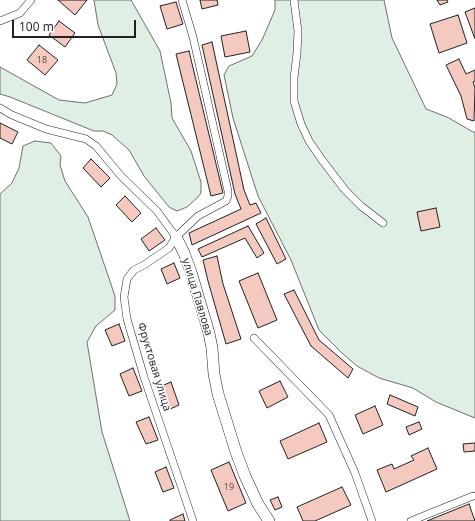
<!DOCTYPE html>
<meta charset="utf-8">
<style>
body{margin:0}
#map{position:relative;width:475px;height:521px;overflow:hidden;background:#fff;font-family:"Open Sans",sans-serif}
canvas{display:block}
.scale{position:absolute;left:12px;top:20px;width:124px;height:18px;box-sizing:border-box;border:2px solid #222;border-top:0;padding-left:5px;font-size:12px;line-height:14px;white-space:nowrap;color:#222;-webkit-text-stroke:3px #fff;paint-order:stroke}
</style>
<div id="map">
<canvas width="475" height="521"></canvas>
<div class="scale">100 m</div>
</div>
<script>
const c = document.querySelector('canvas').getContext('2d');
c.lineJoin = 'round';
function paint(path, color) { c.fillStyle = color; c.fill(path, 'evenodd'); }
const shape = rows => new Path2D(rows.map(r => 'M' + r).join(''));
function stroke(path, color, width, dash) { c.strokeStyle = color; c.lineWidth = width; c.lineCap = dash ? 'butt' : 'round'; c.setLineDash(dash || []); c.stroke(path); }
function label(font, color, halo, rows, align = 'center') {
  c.font = font + ' "Open Sans",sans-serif'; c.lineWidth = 3; c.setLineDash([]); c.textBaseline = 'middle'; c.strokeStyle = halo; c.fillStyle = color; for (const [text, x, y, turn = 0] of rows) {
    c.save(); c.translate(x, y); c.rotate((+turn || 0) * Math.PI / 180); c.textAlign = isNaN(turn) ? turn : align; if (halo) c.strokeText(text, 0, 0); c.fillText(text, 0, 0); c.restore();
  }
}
const green = shape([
 [94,0,131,0,160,51,171,103,172,118,191,151,201,182,201,193,198,197,187,207,177,211,169,207,144,176,129,150,112,135,103,131,94,131,10,97,0,94,0,67,59,100,85,103,112,95,117,84,116,73,98,25,94,0],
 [275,0,384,0,392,38,426,109,447,117,473,132,475,132,475,418,436,402,413,388,379,378,357,366,343,354,319,330,291,260,258,196,233,118,224,75,229,66,252,56,262,40,275,10,275,0],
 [35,141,51,143,61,156,60,165,65,181,88,217,115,296,115,310,96,326,87,342,102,432,130,521,0,521,0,194,12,183,19,168,23,146,35,141]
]);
const building = shape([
 [58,0,87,0,75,15,58,0],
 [200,0,217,0,218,5,202,9,200,0],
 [437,0,447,0,448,2,440,5,437,0],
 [176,2,183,24,167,29,160,6,176,2],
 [475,8,475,39,465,12,475,8],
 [458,15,467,43,439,53,430,24,458,15],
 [59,21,75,33,65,47,49,35,59,21],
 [246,31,250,52,225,57,221,36,246,31],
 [212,42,244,190,250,205,256,203,261,213,192,245,189,233,241,209,235,194,202,45,212,42],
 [39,45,58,60,45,75,27,60,39,45],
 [189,51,223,193,211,196,176,54,189,51],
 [459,59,466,74,475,70,475,81,473,82,475,88,474,121,467,119,461,96,446,65,459,59],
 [0,123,18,132,12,144,0,138,0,123],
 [91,159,110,178,101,187,83,168,91,159],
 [125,196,141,213,132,222,116,205,125,196],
 [436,208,440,227,421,231,417,212,436,208],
 [266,218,286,259,277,264,256,224,266,218],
 [248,226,264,253,257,258,245,238,202,257,198,249,248,226],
 [156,228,165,240,149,251,141,239,156,228],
 [217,256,223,284,241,339,226,344,208,281,203,260,217,256],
 [174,263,180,278,167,284,161,269,174,263],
 [258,273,277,320,258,328,239,281,258,273],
 [294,290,319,340,353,369,348,378,311,346,284,294,294,290],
 [119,324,125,341,112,346,105,330,119,324],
 [133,368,142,391,129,396,120,374,133,368],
 [280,381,288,397,267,408,259,391,280,381],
 [171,382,179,405,168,410,159,387,171,382],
 [390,395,418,407,415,416,387,404,390,395],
 [375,406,383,425,363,434,355,415,375,406],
 [149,417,158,440,146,444,136,422,149,417],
 [419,422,422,429,409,435,406,427,419,422],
 [319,423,327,442,288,459,280,441,319,423],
 [475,443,475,451,464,452,463,444,475,443],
 [428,448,437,469,386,492,377,470,392,464,394,469,414,460,411,456,428,448],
 [229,462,246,503,228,511,211,470,229,462],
 [166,467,174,488,163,492,155,472,166,467],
 [342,487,351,505,315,521,303,521,297,507,342,487],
 [278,497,282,507,275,510,270,500,278,497],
 [469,504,475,521,427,521,469,504],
 [183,514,185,521,170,521,170,520,183,514]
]);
const street = shape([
 [182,0,193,37,228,191,228,196,226,201,198,216,176,237,169,248,144,265,134,270,127,279,124,297,127,319,144,377,193,521],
 [294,0,298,31,297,53,294,78,294,101,301,124,309,141,322,160,345,190,361,206,383,223],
 [0,21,20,13,31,0],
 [0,108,12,115,46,129,86,139,96,146,121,176,157,211,176,237],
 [254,338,329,415,355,473,372,521],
 [411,521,473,496]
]);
const secondary = shape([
 [176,237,184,253,191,272,209,333,212,348,214,374,218,394,236,452,245,476,258,504,269,521]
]);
const numberNames = [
 ["18",42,60],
 ["19",229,487]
];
const streetNames = [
 ["улица Павлова",197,297,73],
 ["Фруктовая улица",154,367,73]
];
paint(green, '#e0efe3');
stroke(green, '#6f6f6f', 1);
paint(building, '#f3c9c0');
stroke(building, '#222', 1);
stroke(street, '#222', 8);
stroke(secondary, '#222', 12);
stroke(street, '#fff', 7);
stroke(secondary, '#fff', 11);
label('9px', '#564c4a', null, numberNames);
label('11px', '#222', '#fff', streetNames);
</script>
